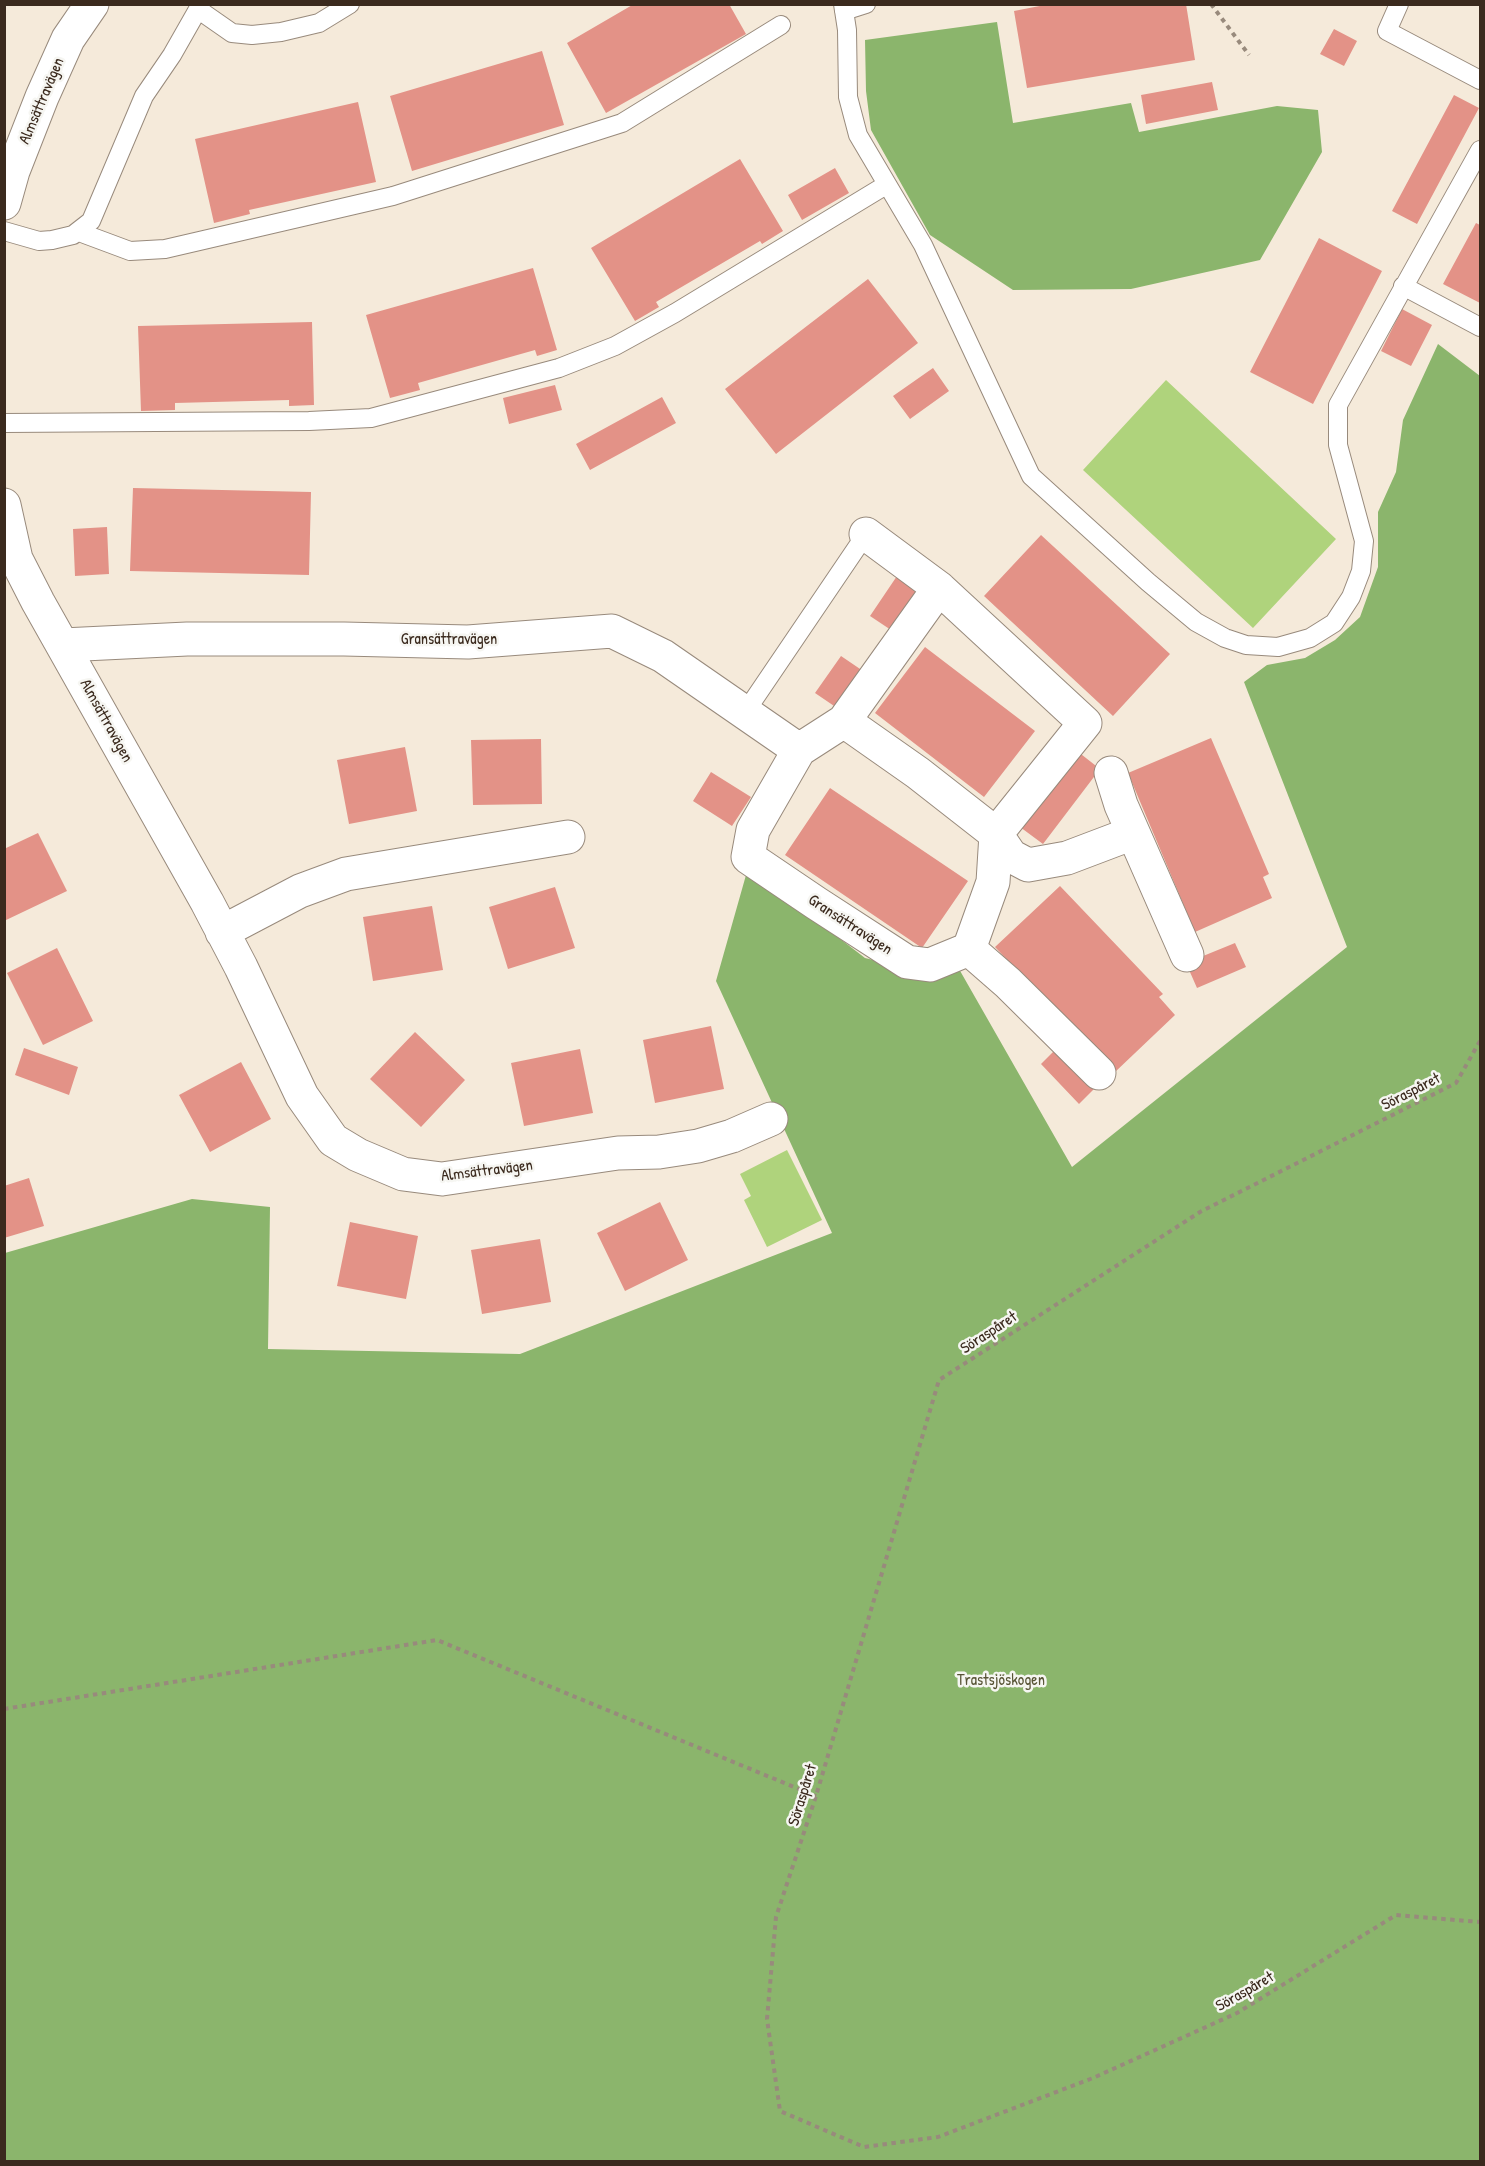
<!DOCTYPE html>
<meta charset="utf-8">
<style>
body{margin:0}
#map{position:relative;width:1485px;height:2166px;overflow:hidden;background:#f5eada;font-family:"Patrick Hand",sans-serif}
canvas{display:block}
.frame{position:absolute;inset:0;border:6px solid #3b2a1e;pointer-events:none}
</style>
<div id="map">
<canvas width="1485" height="2166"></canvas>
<div class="frame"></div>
</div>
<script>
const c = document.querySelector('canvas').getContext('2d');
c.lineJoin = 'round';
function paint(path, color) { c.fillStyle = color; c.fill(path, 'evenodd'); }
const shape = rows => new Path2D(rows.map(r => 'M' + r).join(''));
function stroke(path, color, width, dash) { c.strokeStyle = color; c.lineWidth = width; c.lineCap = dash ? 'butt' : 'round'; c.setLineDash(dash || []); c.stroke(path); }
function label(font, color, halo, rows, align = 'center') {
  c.font = font + ' "Patrick Hand",sans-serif'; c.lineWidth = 5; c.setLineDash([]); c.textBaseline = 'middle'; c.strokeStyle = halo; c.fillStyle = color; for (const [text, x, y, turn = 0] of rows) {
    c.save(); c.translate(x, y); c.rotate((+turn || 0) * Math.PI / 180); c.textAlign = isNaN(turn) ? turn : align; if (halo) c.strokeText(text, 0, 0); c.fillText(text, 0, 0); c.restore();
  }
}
const green = shape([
 [1166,380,1336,539,1253,628,1083,470],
 [787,1150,822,1220,767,1247,744,1200,751,1196,740,1174]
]);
const forest = shape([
 [997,22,1013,123,1131,103,1139,132,1277,106,1318,110,1322,152,1260,260,1131,289,1013,290,930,235,871,130,866,91,865,40],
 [1438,344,1480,376,1480,2161,5,2162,5,1253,192,1199,270,1207,268,1349,520,1354,832,1233,716,981,748,868,865,958,919,971,959,969,1072,1167,1347,947,1244,682,1267,665,1305,658,1335,640,1360,617,1378,567,1378,512,1396,472,1403,420]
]);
const building = shape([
 [634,4,729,4,746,34,606,113,567,43],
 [1050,4,1186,4,1195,60,1027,88,1014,11],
 [1334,29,1357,41,1344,66,1320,54],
 [542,51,564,125,412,171,390,96],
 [1212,82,1218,110,1146,124,1141,95],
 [1454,95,1479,108,1417,224,1392,211],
 [358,102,376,182,249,210,250,214,214,223,195,139],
 [740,159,783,231,762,244,760,241,656,302,659,307,635,321,591,248],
 [835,168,849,193,802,220,788,195],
 [1476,223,1480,225,1480,303,1443,284],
 [1319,238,1382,271,1313,404,1250,372],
 [533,268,557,350,537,356,535,350,418,383,420,390,390,398,366,315],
 [868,279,918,343,776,454,725,389],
 [1402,309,1432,325,1411,366,1381,351],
 [312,322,314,405,289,406,289,400,175,403,175,410,141,411,138,326],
 [933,368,949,391,910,419,893,396],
 [555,385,562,410,509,424,503,398],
 [662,397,676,423,590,470,576,444],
 [133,488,311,492,309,575,130,571],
 [107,527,109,574,75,576,73,529],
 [1041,535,1170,654,1113,716,984,596],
 [897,576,921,593,894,632,870,616],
 [925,647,1035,731,984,797,875,713],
 [841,656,866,673,840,710,815,693],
 [1211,738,1269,874,1263,877,1272,898,1195,932,1128,773],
 [541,739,542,804,473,805,471,740],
 [405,747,417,811,349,824,337,760],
 [1077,751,1100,769,1043,844,1020,827],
 [711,772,751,797,732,826,693,801],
 [830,788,968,881,922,948,785,855],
 [38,833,67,891,4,921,4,849],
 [1060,886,1163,994,1159,997,1175,1015,1114,1073,995,947],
 [555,887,575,948,508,969,489,907],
 [432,906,443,970,373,981,363,917],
 [1235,943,1246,967,1197,988,1186,963],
 [57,948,93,1021,43,1045,7,973],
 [711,1026,724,1089,655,1103,643,1040],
 [415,1032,465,1080,421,1127,370,1079],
 [1061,1044,1099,1084,1079,1104,1041,1064],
 [24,1048,78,1067,69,1095,15,1075],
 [580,1049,593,1113,524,1126,511,1063],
 [241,1062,271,1119,210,1152,179,1095],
 [29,1178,44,1226,4,1238,4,1186],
 [660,1202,688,1260,625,1291,597,1233],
 [350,1222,418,1236,406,1299,337,1286],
 [540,1239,551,1302,482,1314,471,1250]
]);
const path = shape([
 [1211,4,1249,55],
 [1480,1041,1456,1083,1200,1212,939,1380,816,1796,776,1917,767,2019,780,2111,864,2147,938,2137,1093,2078,1237,2013,1396,1915,1480,1922],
 [4,1709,437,1640,816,1796]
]);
const lane = shape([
 [843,4,847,30,848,97,858,135,923,245,1031,476,1148,582,1196,622,1225,638,1246,645,1278,647,1310,638,1334,623,1351,597,1361,571,1364,541,1338,445,1338,405,1480,150],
 [1399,4,1387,31,1480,80],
 [199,10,232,33,252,35,281,32,319,23,350,4],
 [844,11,866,4],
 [4,231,39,241,52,240,73,235,91,221,144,96,172,55,201,4],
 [79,232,130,251,165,249,393,196,622,123,781,25],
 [1403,286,1480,327],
 [4,423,309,421,371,418,559,368,615,346,675,313,886,185],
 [744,714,866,534]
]);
const street = shape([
 [4,203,13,171,42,97,68,39,92,4],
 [4,505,16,559,38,602,207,902,241,967,302,1096,333,1140,358,1155,403,1174,442,1179,618,1153,659,1152,698,1146,732,1136,771,1119],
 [866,534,939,588,1085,723,996,834,993,882,969,949],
 [939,588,844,721,799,750,753,830,748,857,816,903,907,962,930,965,969,949,1008,983,1099,1073],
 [63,645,187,639,344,639,468,642,612,631,663,656,799,750],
 [844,721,918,773,996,834,1011,856,1028,865,1067,858,1133,833],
 [1111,773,1121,805,1187,955],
 [222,932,300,891,346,874,568,837]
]);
const streetNames = [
 ["Almsättravägen",42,101,-67],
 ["Gransättravägen",449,640],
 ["Almsättravägen",106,721,61],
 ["Gransättravägen",850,925,33],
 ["Söraspåret",1411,1092,-27],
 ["Almsättravägen",487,1171,-7],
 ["Söraspåret",989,1333,-33],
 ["Söraspåret",803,1795,-73],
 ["Söraspåret",1245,1992,-30]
];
const parkNames = [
 ["Trastsjöskogen",1001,1681]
];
paint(green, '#afd37c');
paint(forest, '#8bb56c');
paint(building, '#e39287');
stroke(lane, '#988a7c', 20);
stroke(street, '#988a7c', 35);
stroke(path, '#988a7c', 4, [4.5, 4.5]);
stroke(lane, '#fff', 18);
stroke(street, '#fff', 33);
label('16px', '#3b2a1e', '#f6f6f2', streetNames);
label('16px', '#585436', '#f6f6f2', parkNames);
</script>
